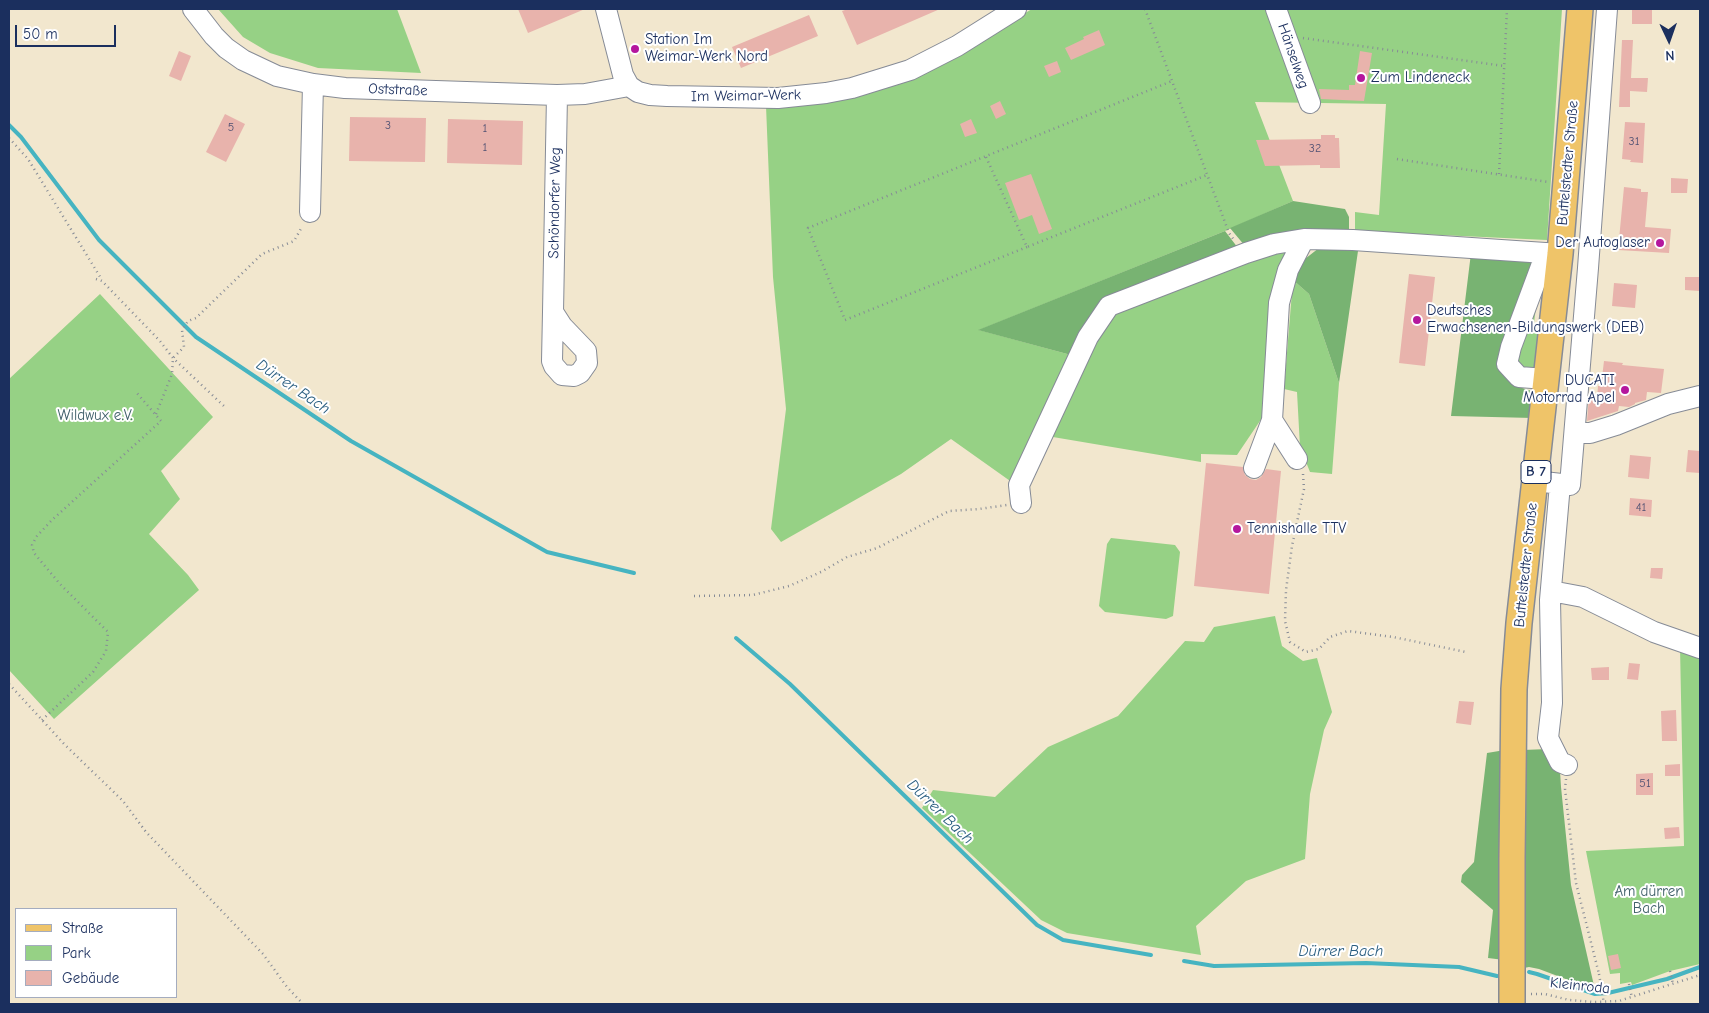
<!DOCTYPE html>
<meta charset="utf-8">
<style>
body{margin:0}
#map{position:relative;width:1709px;height:1013px;overflow:hidden;background:#f2e7ce;font-family:"Comic Neue",sans-serif}
canvas{display:block}
.frame{position:absolute;inset:0;border:10px solid #1b2f5e;pointer-events:none}
.legend{position:absolute;left:15px;top:908px;width:162px;height:90px;box-sizing:border-box;background:#fff;border:1px solid #a4acbf;margin:0;padding:6px 9px;list-style:none;font-size:15px;color:#1b2f5e}
.legend li{display:flex;align-items:center;gap:10px;height:25px}
.legend b{width:25px;border:1px solid #a4acbf}
.north{position:absolute;left:1644px;top:15px;width:50px;height:50px;-webkit-text-stroke:4px #fff;paint-order:stroke;rotate:177deg;font-size:14px;font-weight:700;line-height:20px;text-align:center;color:#1b2f5e}
.north::after{content:'';display:block;margin:auto;width:18px;height:22px;background:#1b2f5e;clip-path:polygon(50% 0,100% 100%,50% 72%,0 100%)}
.scale{position:absolute;left:15px;top:25px;width:101px;height:22px;box-sizing:border-box;border:2px solid #1b2f5e;border-top:0;padding-left:6px;font-size:15px;line-height:18px;white-space:nowrap;color:#1b2f5e;-webkit-text-stroke:4px #fff;paint-order:stroke}
</style>
<div id="map">
<canvas width="1709" height="1013"></canvas>
<div class="frame"></div>
<ul class="legend">
<li><b style="height:6px;background:#efc469"></b>Straße</li>
<li><b style="height:14px;background:#96d185"></b>Park</li>
<li><b style="height:14px;background:#e8b3ac"></b>Gebäude</li>
</ul>
<div class="north">N</div>
<div class="scale">50 m</div>
</div>
<script>
const c = document.querySelector('canvas').getContext('2d');
c.lineJoin = 'round';
function paint(path, color) { c.fillStyle = color; c.fill(path, 'evenodd'); }
const shape = rows => new Path2D(rows.map(r => 'M' + r).join(''));
function stroke(path, color, width, dash) { c.strokeStyle = color; c.lineWidth = width; c.lineCap = dash ? 'butt' : 'round'; c.setLineDash(dash || []); c.stroke(path); }
function label(font, color, halo, rows, align = 'center') {
  c.font = font + ' "Comic Neue",sans-serif'; c.lineWidth = 4; c.setLineDash([]); c.textBaseline = 'middle'; c.strokeStyle = halo; c.fillStyle = color; for (const [text, x, y, turn = 0] of rows) {
    c.save(); c.translate(x, y); c.rotate((+turn || 0) * Math.PI / 180); c.textAlign = isNaN(turn) ? turn : align; if (halo) c.strokeText(text, 0, 0); c.fillText(text, 0, 0); c.restore();
  }
}
const green = shape([
 [218,9,397,9,421,73,318,68,270,53,243,37],
 [1032,9,1562,9,1547,240,1355,231,1355,212,1379,215,1386,104,1255,102,1293,201,1225,231,979,330,1071,355,1013,483,951,439,901,474,781,542,771,529,786,409,773,277,766,106,961,51],
 [1290,248,1266,412,1237,455,1201,454,1201,462,1047,436,1112,311],
 [1293,280,1309,294,1339,383,1332,474,1310,472,1300,447,1297,392,1284,389],
 [100,294,213,417,161,471,180,499,149,534,188,575,199,590,54,719,9,670,9,379],
 [1537,298,1533,332,1539,332,1537,366,1528,369,1519,367,1517,358],
 [1111,538,1175,545,1180,552,1173,616,1166,619,1105,612,1099,606,1107,544],
 [1275,616,1282,646,1303,661,1317,658,1332,712,1324,730,1310,794,1305,859,1246,881,1196,926,1201,955,1067,933,1041,920,922,808,933,790,995,797,1048,747,1118,716,1185,641,1204,642,1214,627],
 [1680,647,1700,653,1700,964,1670,971,1632,985,1631,982,1620,984,1620,973,1610,974,1586,851,1684,846]
]);
const forest = shape([
 [1293,201,1345,209,1349,217,1349,231,1245,246,1230,228],
 [1225,231,1238,248,1105,297,1071,355,978,330],
 [1319,248,1358,251,1339,383,1309,294,1293,280,1301,262],
 [1471,253,1522,257,1531,263,1531,282,1499,358,1519,387,1535,392,1533,418,1451,416],
 [1548,749,1560,771,1561,787,1571,885,1595,990,1539,969,1529,967,1524,968,1523,750],
 [1505,750,1504,960,1488,958,1493,910,1461,882,1462,875,1474,862,1487,753]
]);
const stream = shape([
 [9,125,21,137,99,240,196,337,351,441,547,552,634,573],
 [736,638,790,684,1037,925,1063,940,1151,955],
 [1184,961,1214,966,1366,963,1459,967,1497,976],
 [1529,972,1537,974,1595,994,1608,993,1667,979,1700,967]
]);
const building = shape([
 [518,9,585,9,528,33],
 [848,9,940,9,857,45,842,11],
 [1632,9,1652,9,1652,24,1632,24],
 [809,15,818,36,741,68,732,47],
 [1099,30,1105,45,1071,60,1065,48,1084,39,1083,37],
 [1622,40,1633,40,1631,78,1648,78,1647,92,1630,91,1630,107,1619,107],
 [179,51,191,56,181,81,169,76],
 [1360,51,1372,53,1364,101,1321,99,1319,89,1349,90,1349,85,1355,85],
 [1057,61,1061,72,1049,77,1044,66],
 [1000,101,1006,114,996,119,990,106],
 [225,114,245,124,226,162,206,152],
 [350,117,426,118,425,162,349,161],
 [448,119,523,121,522,165,447,163],
 [971,119,977,133,965,137,960,124],
 [1625,122,1645,123,1643,163,1630,162,1631,160,1622,159],
 [1321,135,1335,135,1335,138,1339,138,1340,168,1320,168,1320,165,1265,166,1256,140,1321,139],
 [1031,174,1052,229,1039,234,1032,215,1019,220,1005,183],
 [1671,178,1688,179,1687,193,1671,193],
 [1624,187,1641,189,1641,192,1648,192,1645,227,1671,229,1669,253,1618,250],
 [1409,274,1435,277,1425,366,1399,363],
 [1685,277,1700,277,1700,291,1685,290],
 [1614,283,1637,285,1635,308,1612,306],
 [1604,361,1623,363,1622,365,1664,369,1661,393,1647,392,1646,400,1635,403,1635,404,1629,407,1619,406,1618,411,1587,421,1589,397,1597,398,1598,386,1601,386],
 [1688,450,1700,451,1700,473,1686,472],
 [1630,455,1651,457,1649,479,1628,477],
 [1206,463,1243,467,1245,475,1250,479,1256,480,1261,477,1266,469,1281,471,1269,594,1194,586],
 [1630,498,1652,500,1651,517,1629,515],
 [1651,568,1663,568,1662,579,1650,578],
 [1629,663,1640,664,1638,680,1627,679],
 [1609,667,1609,680,1592,680,1591,668],
 [1459,701,1474,702,1471,725,1456,723],
 [1676,710,1677,741,1662,741,1661,711],
 [1680,764,1680,776,1665,776,1665,765],
 [1653,773,1653,795,1636,795,1636,774],
 [1679,827,1680,838,1665,839,1664,828],
 [1618,954,1621,968,1611,970,1608,956]
]);
const path = shape([
 [1145,9,1229,233,1234,240],
 [1303,38,1504,66],
 [9,138,28,159,102,280],
 [986,157,1027,247,1207,175],
 [1397,159,1548,182],
 [1499,174,1507,9],
 [1027,247,845,320,808,228,1172,81],
 [96,279,102,281,160,341,173,358,226,408],
 [156,414,172,374,173,358,184,347,182,330,188,321,196,318,262,254,294,241,302,227],
 [1303,474,1304,489,1292,546,1286,590,1285,621,1290,642,1306,652,1319,649,1330,637,1348,631,1393,637,1466,652],
 [694,596,753,595,789,586,821,572,847,557,877,548,949,511,979,509,1007,505],
 [9,684,65,745,123,801,146,832,263,954,287,987,303,1004],
 [42,720,93,672,106,651,108,632,60,584,34,553,32,545,37,536,52,520,161,421,136,392],
 [1566,779,1565,789,1576,883,1599,974],
 [1670,971,1673,984],
 [1629,984,1632,998],
 [1531,994,1545,994,1569,1000,1593,1002,1619,1001,1700,975]
]);
const minor = shape([
 [193,9,214,36,226,48,243,60,277,76,313,84,345,88,557,95,585,94,629,86],
 [606,9,623,75,629,86,638,92,650,95,667,96,778,98,826,93,852,88,910,70,957,46,1016,9],
 [1276,9,1310,103],
 [310,212,313,84],
 [553,312,552,361,554,366,562,375,574,376,580,373,587,363,586,351,562,326,553,312,557,95],
 [1546,379,1519,377,1507,364,1511,347,1546,253],
 [1575,433,1590,433,1616,425,1668,404,1700,396],
 [1297,459,1272,420,1279,303,1288,270,1304,239],
 [1254,468,1272,420],
 [1535,481,1570,485,1588,268,1607,9],
 [1560,484,1550,600,1552,703,1548,738,1560,762,1567,765],
 [1021,503,1019,485,1088,337,1109,306,1246,253,1274,244,1304,239,1353,240,1560,254],
 [1551,591,1583,597,1654,632,1700,648]
]);
const major = shape([
 [1512,1004,1512,858,1514,689,1519,623,1560,254,1580,9]
]);
const pathBridge = shape([
 [1599,974,1604,1004]
]);
const markers = [
 [635,49,5,"#b5179e"],
 [1361,78,5,"#b5179e"],
 [1660,243,5,"#b5179e"],
 [1417,320,5,"#b5179e"],
 [1625,390,5,"#b5179e"],
 [1237,529,5,"#b5179e"]
];
const numberNames = [
 ["3",388,126],
 ["5",231,128],
 ["1",485,129],
 ["31",1634,142],
 ["1",485,148],
 ["32",1315,149],
 ["41",1641,508],
 ["51",1645,784]
];
const shields = [
 [1536,472,30]
];
const shieldNames = [
 ["B 7",1536,472]
];
const poiNames = [
 ["Station Im",645,40],
 ["Weimar-Werk Nord",645,57],
 ["Zum Lindeneck",1371,78],
 ["Der Autoglaser",1650,243,"right"],
 ["Deutsches",1427,311],
 ["Erwachsenen-Bildungswerk (DEB)",1427,328],
 ["DUCATI",1615,381,"right"],
 ["Motorrad Apel",1615,398,"right"],
 ["Tennishalle TTV",1247,529]
];
const streetNames = [
 ["Hänselweg",1293,56,71],
 ["Oststraße",398,90,2],
 ["Im Weimar-Werk",746,96,-1],
 ["Buttelstedter Straße",1568,163,-85],
 ["Schöndorfer Weg",555,203,-89],
 ["Buttelstedter Straße",1526,565,-84],
 ["Kleinroda",1580,986,6]
];
const parkNames = [
 ["Wildwux e.V.",95,416],
 ["Am dürren",1649,892],
 ["Bach",1649,909]
];
const waterNames = [
 ["Dürrer Bach",293,387,34],
 ["Dürrer Bach",940,812,44],
 ["Dürrer Bach",1341,951]
];
paint(green, '#96d185');
paint(forest, '#78b372');
stroke(stream, '#46b4c1', 4);
paint(building, '#e8b3ac');
stroke(minor, '#868b96', 22);
stroke(major, '#868b96', 28);
stroke(path, '#868b96', 2.5, [1, 4]);
stroke(minor, '#fff', 20);
stroke(major, '#efc469', 25);
stroke(pathBridge, '#868b96', 2.5, [1, 4]);
for (const [x, y, r, color] of markers) { const dot = new Path2D(); dot.arc(x, y, r, 0, 2 * Math.PI); c.fillStyle = color; c.fill(dot); stroke(dot, '#fff', 2); }
label('12px', '#4e5072', null, numberNames);
for (const [x, y, w] of shields) { const box = new Path2D(); box.roundRect(x - w / 2, y - 11.5, w, 23, 4); c.fillStyle = '#fff'; c.fill(box); stroke(box, '#1b2f5e', 1); }
label('bold 14px', '#1b2f5e', null, shieldNames);
label('15px', '#1b2f5e', '#fff', poiNames, 'left');
label('15px', '#1b2f5e', '#fff', streetNames);
label('15px', '#40606a', '#fff', parkNames);
label('italic 16px', '#2a5e81', '#fff', waterNames);
</script>
